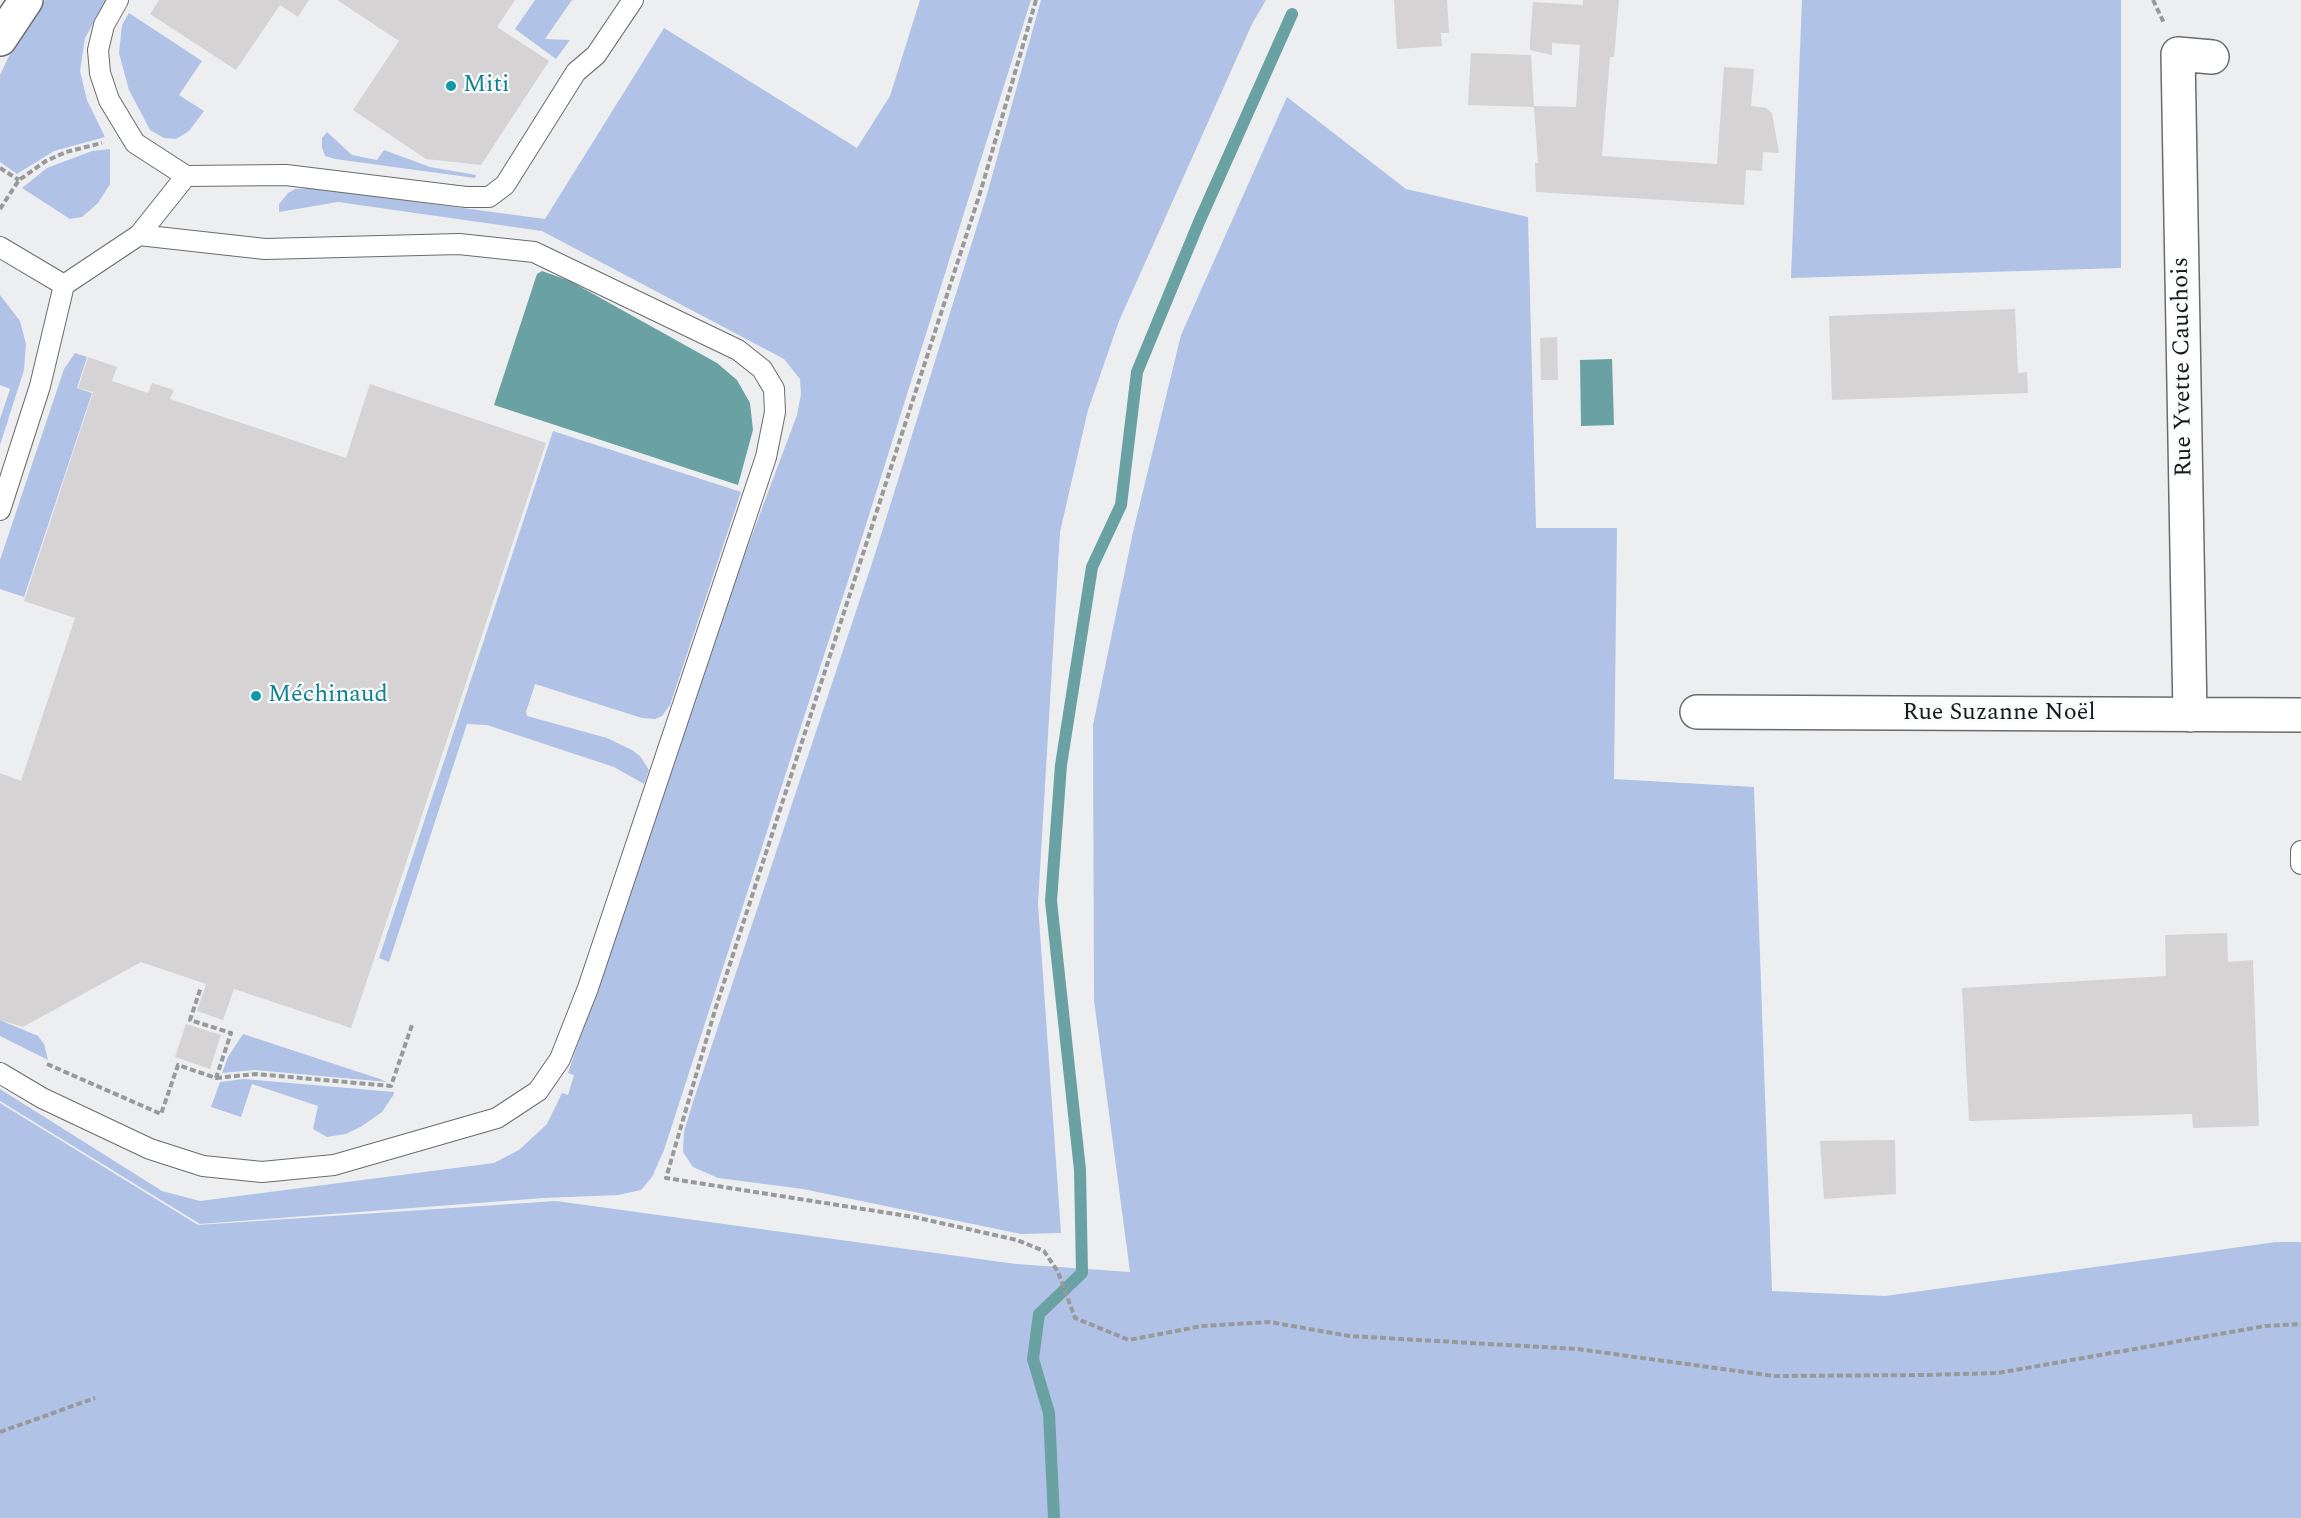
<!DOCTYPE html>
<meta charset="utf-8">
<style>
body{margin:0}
canvas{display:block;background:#edeef0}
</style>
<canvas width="2301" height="1518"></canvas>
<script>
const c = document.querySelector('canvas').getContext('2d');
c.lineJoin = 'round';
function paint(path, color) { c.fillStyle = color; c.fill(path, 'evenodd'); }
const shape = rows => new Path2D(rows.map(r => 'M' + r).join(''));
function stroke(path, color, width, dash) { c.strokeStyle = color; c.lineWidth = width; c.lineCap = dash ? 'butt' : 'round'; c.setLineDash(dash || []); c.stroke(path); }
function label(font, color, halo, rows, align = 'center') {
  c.font = font + ' Spectral,serif'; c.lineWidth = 4.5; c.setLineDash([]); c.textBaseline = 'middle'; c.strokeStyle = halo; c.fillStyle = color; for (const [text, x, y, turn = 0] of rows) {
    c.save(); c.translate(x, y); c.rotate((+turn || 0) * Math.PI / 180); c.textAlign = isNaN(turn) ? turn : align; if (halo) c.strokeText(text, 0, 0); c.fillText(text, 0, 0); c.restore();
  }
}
const green = shape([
 [45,0,106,0,85,38,80,71,87,100,105,137,54,151,17,174,0,162,0,75,9,56],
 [535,0,572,0,545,39,570,40,556,59,515,29],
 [920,0,1031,0,859,547,664,1150,652,1177,641,1190,618,1195,544,1198,200,1224,0,1101,0,1089,162,1191,200,1201,494,1163,519,1150,547,1124,562,1093,568,1095,574,1075,568,1073,725,607,797,415,801,394,800,379,784,359,542,231,338,202,279,212,279,204,288,193,295,189,312,188,545,219,664,28,857,148,890,96],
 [1041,0,1266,0,1252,24,1119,321,1088,410,1060,532,1038,904,1061,1233,1021,1234,803,1189,718,1178,693,1167,683,1152,684,1132,692,1105,875,554,987,194],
 [1802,0,2121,0,2121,268,1791,278],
 [129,13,202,61,179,95,204,111,189,131,176,139,164,138,150,130,129,90,119,53,122,25],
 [1287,97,1406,189,1528,217,1536,528,1617,528,1614,779,1754,787,1772,1291,1885,1296,2276,1242,2301,1242,2301,1518,0,1518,0,1103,198,1225,556,1201,1016,1264,1130,1272,1094,1000,1093,725,1133,532,1181,335],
 [327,132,352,155,377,160,384,150,430,167,476,175,475,178,335,159,325,156,322,147,322,138],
 [110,149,110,184,98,203,82,217,70,219,22,188,47,168,92,151],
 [0,295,20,321,26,344,24,370,0,445,0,419,10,389,0,385],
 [75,353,87,357,77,388,92,393,24,597,0,589,0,560,64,369],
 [553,431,741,492,670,705,662,716,655,719,642,718,535,684,526,712,527,716,607,738,632,750,640,756,649,770,644,784,614,767,487,725,467,724,389,962,379,958],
 [0,1020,38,1036,44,1044,48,1060,0,1036],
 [243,1034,380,1079,387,1082,255,1070,222,1073,228,1057],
 [244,1079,394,1092,394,1094,382,1112,362,1126,346,1134,327,1137,313,1129,318,1106,252,1084,241,1117,211,1107,220,1082]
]);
const water = shape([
 [542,271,570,281,717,363,737,380,750,403,753,430,738,485,494,405,537,274],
 [1612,359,1614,425,1581,426,1580,360]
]);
const stream = shape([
 [1054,1518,1049,1413,1033,1359,1039,1314,1082,1273,1080,1170,1051,901,1061,765,1092,567,1121,505,1137,372,1199,222,1292,14]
]);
const building = shape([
 [159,0,309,0,298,17,280,5,236,70,150,14],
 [337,0,515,0,497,27,549,61,481,165,426,159,353,110,399,41],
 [1394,0,1447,0,1449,33,1441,33,1442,46,1397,49],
 [1583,0,1619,0,1614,57,1610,57,1602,156,1717,164,1724,67,1754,69,1751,106,1766,108,1772,113,1779,153,1763,152,1762,171,1746,170,1744,205,1536,192,1535,163,1538,163,1534,107,1468,105,1471,53,1531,55,1534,106,1576,107,1580,45,1552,43,1552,55,1530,50,1530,41,1533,2,1583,5],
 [2015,309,2018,373,2027,372,2028,393,1832,400,1829,316],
 [1557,337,1558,380,1541,380,1540,338],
 [88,357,117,367,112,381,148,393,152,383,174,390,170,399,346,458,370,384,546,443,351,1028,234,989,223,1020,197,1011,206,984,141,962,23,1027,0,1020,0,773,21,781,75,618,24,601,93,392,78,388],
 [2227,933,2228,962,2253,960,2259,1126,2193,1128,2192,1114,1969,1121,1962,988,2166,976,2165,935],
 [186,1024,221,1035,210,1069,175,1057],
 [1895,1140,1896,1194,1824,1199,1820,1141]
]);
const path = shape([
 [1036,0,981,190,715,1010,666,1178,914,1217,1017,1240,1044,1251,1058,1272,1075,1318,1129,1340,1202,1326,1270,1322,1349,1336,1577,1349,1774,1376,1926,1375,1998,1373,2265,1326,2301,1324],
 [2153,0,2164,23],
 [0,168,19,180],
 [0,209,19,180,46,161,66,152,102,143],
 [47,1064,161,1114,178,1065,216,1078,231,1033,190,1020,201,987],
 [216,1078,256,1074,391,1086,412,1025],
 [0,1432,95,1398]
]);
const lane = shape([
 [118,0,104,25,98,50,100,73,109,100,135,143,186,176,286,175,466,197,489,197,505,185,576,72,596,55,633,0],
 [139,235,186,176],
 [0,247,64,285],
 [0,510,40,386,64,285,139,235,265,249,459,244,534,252,738,350,762,369,774,389,775,412,766,457,588,988,560,1059,538,1091,497,1118,334,1165,262,1172,203,1166,150,1149,42,1098,0,1073],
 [2301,851,2301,864]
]);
const street = shape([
 [0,39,26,0],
 [1697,712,2301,715],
 [2190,715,2178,54,2212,57]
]);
const markers = [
 [451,86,6,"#0f9aa8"],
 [256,696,6,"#0f9aa8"]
];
const cultureNames = [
 ["Miti",463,86],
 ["Méchinaud",268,696]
];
const streetNames = [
 ["Rue Yvette Cauchois",2184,367,-91],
 ["Rue Suzanne Noël",1999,714]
];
paint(green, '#b1c2e7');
paint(water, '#6aa2a3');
stroke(stream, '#6aa2a3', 12);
paint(building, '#d5d3d4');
stroke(lane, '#6a6b6c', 22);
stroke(street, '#6a6b6c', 36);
stroke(path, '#98999b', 4, [6, 3]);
stroke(lane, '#fff', 20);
stroke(street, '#fff', 33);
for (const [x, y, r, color] of markers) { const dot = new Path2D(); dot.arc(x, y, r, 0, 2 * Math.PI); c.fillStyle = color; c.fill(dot); stroke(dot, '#fafbfd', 2); }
label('24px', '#0d838f', '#fafbfd', cultureNames, 'left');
label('24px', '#19191a', '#fafbfd', streetNames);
</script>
